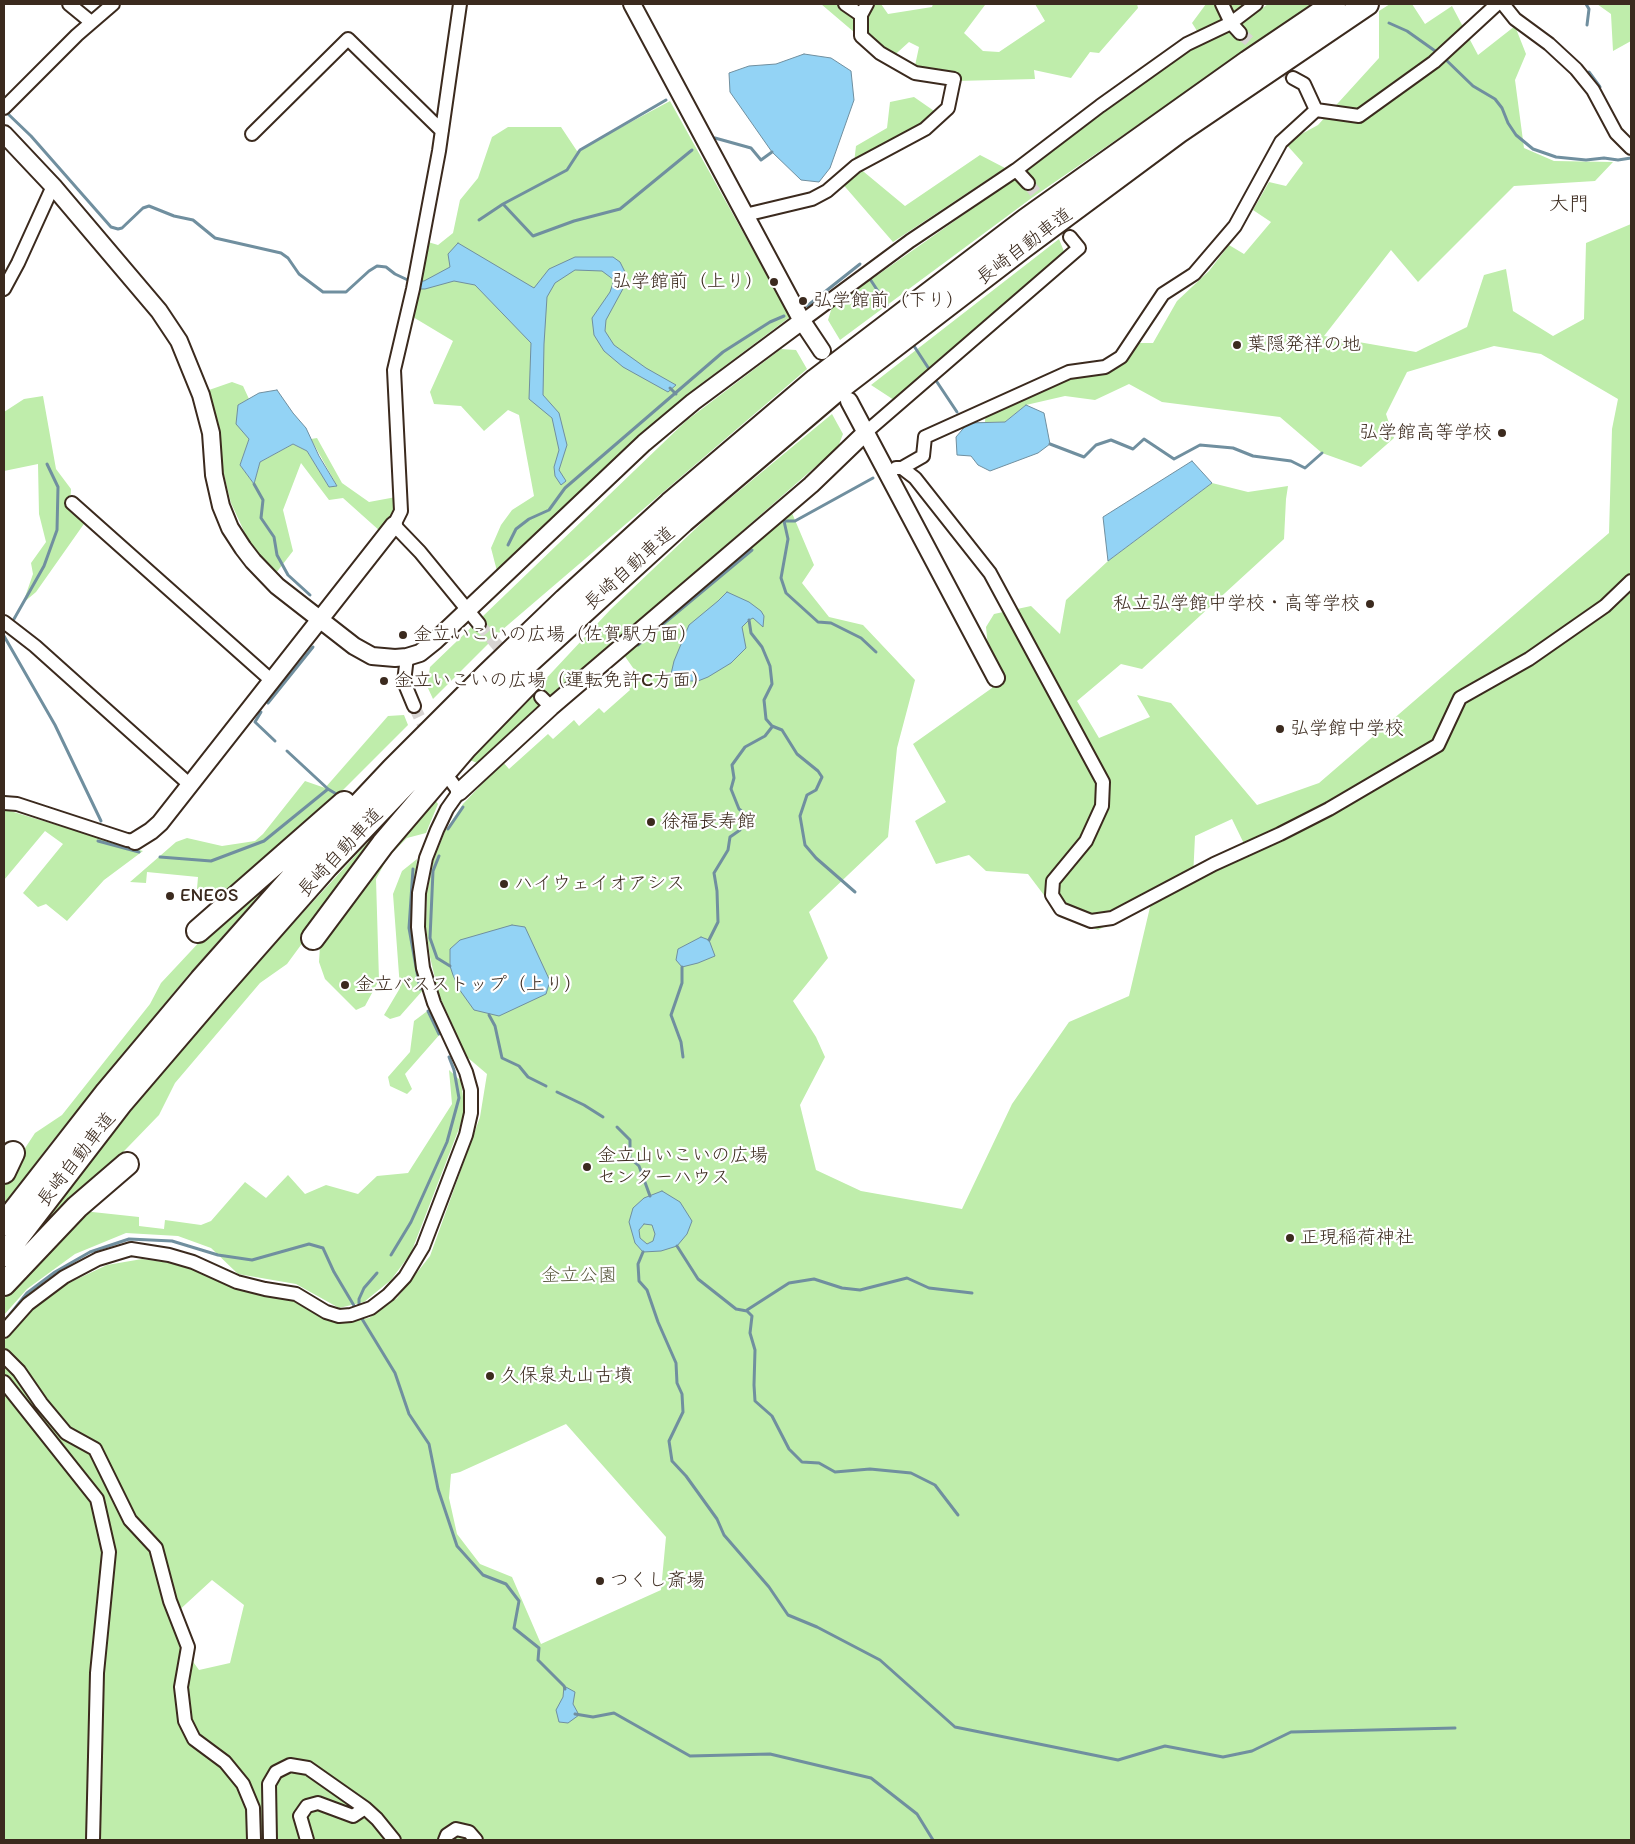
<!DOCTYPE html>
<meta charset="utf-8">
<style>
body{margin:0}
#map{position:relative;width:1635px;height:1844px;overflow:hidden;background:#fff;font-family:Itim,sans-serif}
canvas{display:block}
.frame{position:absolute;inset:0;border:5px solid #3b2a1e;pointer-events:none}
</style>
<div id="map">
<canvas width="1635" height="1844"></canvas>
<div class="frame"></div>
</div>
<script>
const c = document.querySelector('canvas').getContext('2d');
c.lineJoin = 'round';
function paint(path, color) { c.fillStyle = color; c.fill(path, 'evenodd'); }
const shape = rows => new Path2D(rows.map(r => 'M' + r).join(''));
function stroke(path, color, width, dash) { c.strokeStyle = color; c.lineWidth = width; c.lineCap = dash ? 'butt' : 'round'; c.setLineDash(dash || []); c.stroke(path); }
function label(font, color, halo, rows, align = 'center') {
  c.font = font + ' Itim,"Klee One",sans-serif'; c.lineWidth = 4.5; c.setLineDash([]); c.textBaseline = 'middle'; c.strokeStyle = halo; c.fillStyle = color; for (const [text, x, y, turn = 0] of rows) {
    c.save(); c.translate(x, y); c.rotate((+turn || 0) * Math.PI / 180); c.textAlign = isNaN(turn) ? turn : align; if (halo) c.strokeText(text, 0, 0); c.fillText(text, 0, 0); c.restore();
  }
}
const green = shape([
 [821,4,881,4,888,14,932,7,933,4,983,4,985,5,964,33,983,51,999,52,1045,21,1035,4,1137,4,1138,8,1099,53,1090,52,1071,78,1034,70,1035,79,956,81,913,75,919,47,909,42,888,61],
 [1206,4,1245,4,1199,34,1192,23],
 [1268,4,1314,4,1033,197,840,340,828,320,832,307,1013,180,1181,55,1229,32],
 [1390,4,1412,4,1425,24,1452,6,1478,55,1515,26,1526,54,1515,80,1524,148,1554,161,1613,162,1595,181,1514,186,1418,282,1391,250,1324,336,1416,352,1467,327,1484,275,1506,269,1513,311,1553,336,1584,319,1586,243,1631,224,1631,1840,4,1840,4,1341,29,1311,58,1288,107,1265,142,1259,178,1264,256,1293,295,1300,335,1322,369,1318,397,1298,430,1256,480,1117,487,1074,467,1057,439,995,430,957,426,927,427,893,433,862,445,831,463,804,503,762,509,769,548,734,553,739,574,720,579,726,599,708,604,713,630,690,627,684,638,675,624,655,792,513,814,565,802,583,829,617,863,625,915,680,897,748,888,837,809,912,828,958,793,1001,816,1037,825,1057,800,1105,816,1170,861,1191,962,1209,1012,1104,1069,1022,1129,996,1151,903,1098,930,1059,915,1028,874,986,871,969,855,936,864,915,821,946,802,913,744,992,688,986,627,994,614,1031,606,1060,634,1066,600,1108,561,1212,483,1248,492,1288,486,1286,499,1284,539,1142,669,1121,664,1077,701,1099,738,1150,717,1137,695,1171,703,1257,805,1319,783,1609,533,1612,429,1618,399,1541,354,1494,346,1407,372,1386,414,1394,438,1361,467,1322,453,1280,417,1162,402,1129,384,1095,400,1065,396,1026,405,1005,422,985,422,986,409,1069,372,1105,367,1130,343,1153,343,1177,301,1209,271,1229,245,1244,254,1271,222,1253,210,1269,182,1286,186,1303,163,1285,143,1318,125,1379,58,1379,11],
 [1232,819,1249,854,1193,878,1195,836],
 [566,1424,666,1537,661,1590,541,1644,512,1577,480,1564,457,1534,449,1498,451,1474,460,1472],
 [212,1580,244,1605,230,1663,199,1670,178,1641,175,1614],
 [1597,4,1631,4,1631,41,1613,51,1611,14],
 [914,97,937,113,920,128,854,163,856,146,887,128,890,102],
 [670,101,790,317,694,389,563,507,497,571,491,548,501,525,512,510,534,496,519,415,508,410,484,431,461,406,434,404,430,392,453,341,413,317,428,242,438,245,453,233,460,200,478,178,492,137,508,127,561,127,577,151],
 [980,155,1005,168,893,242,840,181,858,167,905,206],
 [1059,239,1065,254,894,400,871,385],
 [781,349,796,350,807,369,502,630,433,699,427,686,430,667,686,421],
 [232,382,243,386,249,399,238,405,249,439,240,465,254,484,260,462,293,444,307,451,329,487,337,486,311,439,317,438,342,483,369,502,396,497,392,516,381,532,343,498,329,500,301,463,283,510,293,551,276,573,249,542,231,503,223,471,220,430,209,390],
 [43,396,56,469,71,489,70,507,86,521,36,592,23,603,33,574,31,563,46,542,39,514,38,464,4,471,4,412,24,399],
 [832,414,843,434,838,447,477,763,470,760,611,609,710,515],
 [404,715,408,725,289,844,230,891,197,889,198,877,147,872,146,883,130,882,176,842,187,838,222,846,255,841,263,834,305,781,325,788,388,716],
 [411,795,287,964,260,983,175,1083,159,1115,4,1275,48,1215,143,1096,254,966],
 [433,797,438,804,426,833,407,838,388,857,376,879,379,980,365,1006,356,1010,325,979,319,962,320,946,366,880],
 [7,810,143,851,104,880,67,921,46,904,38,907,23,893,63,844,45,831,4,880,4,811],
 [294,856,189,974,53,1140,4,1205,4,1180,35,1133,62,1115,150,1004,161,983,204,937],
 [417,859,411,928,423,990,400,1016,390,1019,384,1015,400,988,393,894,402,871],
 [430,1009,441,1033,405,1074,412,1089,407,1094,390,1086,388,1077,410,1052,414,1021],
 [449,1070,461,1081,465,1113,411,1253,391,1280,364,1302,339,1308,296,1284,238,1274,211,1248,178,1236,126,1233,75,1254,27,1289,4,1315,4,1299,83,1211,139,1217,139,1226,164,1229,165,1220,201,1225,211,1221,245,1182,266,1198,288,1175,305,1194,326,1185,358,1194,377,1176,408,1173,452,1104]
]);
const water = shape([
 [804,54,831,58,851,71,854,100,830,168,819,182,801,180,772,152,730,92,729,73,749,66,776,64,804,54],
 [458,243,534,288,549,269,575,257,613,257,620,262,626,274,625,285,606,320,605,331,614,345,646,368,676,385,668,392,623,367,604,351,594,335,592,318,610,292,614,280,602,271,575,270,555,283,547,297,544,344,543,395,559,413,567,445,559,470,566,481,561,485,555,476,554,467,559,450,552,418,529,399,531,343,475,285,454,281,425,289,416,289,418,281,424,281,450,267,448,254,458,243],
 [277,390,293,413,306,428,319,456,337,486,329,487,307,451,293,444,260,462,254,484,240,465,249,439,236,424,238,405,259,393,277,390],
 [1026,405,1044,413,1050,444,1038,453,990,471,978,465,971,456,957,455,956,437,968,423,1005,422,1026,405],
 [1192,461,1212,483,1108,561,1103,517,1192,461],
 [727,592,749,602,761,611,764,616,763,627,753,618,749,620,742,627,746,648,731,663,708,677,698,681,678,681,671,674,674,661,689,625,718,601,727,592],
 [512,925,525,927,550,981,546,994,499,1016,474,1010,459,989,453,975,450,966,450,949,460,940,512,925],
 [701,937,709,940,715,956,698,963,682,967,676,960,678,949,701,937],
 [662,1191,680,1202,692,1221,687,1234,677,1246,661,1251,643,1252,635,1243,629,1222,633,1208,644,1198,662,1191],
 [644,1224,652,1225,655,1234,653,1241,647,1244,640,1238,639,1230,644,1224],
 [564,1686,575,1692,573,1704,579,1715,568,1723,559,1722,556,1710,563,1697,564,1686]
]);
const stream = shape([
 [1586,4,1589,9,1587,25],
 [1389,23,1407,31,1438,53],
 [1443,57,1473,86,1495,99,1502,108,1508,123,1516,135,1533,149,1556,157,1586,160,1604,158,1618,160,1631,158],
 [1589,72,1600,87],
 [6,112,31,136,111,227,118,229,122,228,143,208,149,206,174,216,193,220,215,238,281,253,288,258,299,274,323,292,346,292,369,271,377,266,386,267,395,274,412,282],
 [715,138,751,148,761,160,772,152],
 [503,204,567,170,580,150,666,100],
 [479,220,503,204,533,236,574,221,620,209,692,150],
 [870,279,887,305],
 [807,306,860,264],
 [914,346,929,369],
 [937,382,957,412],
 [670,388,676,394],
 [1050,444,1084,457,1096,445,1111,440,1133,449,1144,439,1174,459,1200,445,1233,448,1253,456,1291,461,1305,468,1322,453],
 [873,478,795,521,784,521,788,539,781,578,786,593,818,622,831,623,861,638,876,652],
 [254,484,263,500,261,518,274,537,277,555,288,575,310,595],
 [508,545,516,529,529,519,549,510,565,488,723,352,770,322,784,316],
 [14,619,44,566,57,530,58,487,47,464],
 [749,620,751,633,762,647,770,666,772,684,764,700,766,719,772,726,782,730,797,754,818,771,822,777,816,790,807,795,800,816,805,845,816,858,855,892],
 [4,636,55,725,101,821],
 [638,645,752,550],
 [268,703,313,647],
 [261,712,255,722,275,741],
 [287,751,328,789,338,795],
 [448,829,463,807],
 [98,841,139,852],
 [439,856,433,871,430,938,437,958,450,966],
 [160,857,211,861,264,841,328,789],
 [413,869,409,928,420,989],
 [709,940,718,922,717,891,714,873,728,850,730,837,740,830,741,819,747,815,739,809,731,789,734,778,732,765,745,747,765,736,772,727],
 [682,967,682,983,671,1015,681,1042,683,1057],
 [428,1011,439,1034],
 [489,1015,495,1026,502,1058,519,1066,528,1077,546,1086],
 [557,1092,584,1105,603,1117],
 [617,1127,630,1140,630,1158,639,1166,650,1196],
 [677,1246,698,1279,736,1309,747,1311,752,1316,750,1333,755,1350,754,1385,755,1401,772,1416,789,1449,802,1462,819,1463,835,1472,870,1469,911,1473,935,1485,958,1515],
 [643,1252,638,1264,639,1281,647,1290,658,1322,676,1363,677,1383,682,1394,683,1412,669,1441,672,1461,686,1476,717,1519,724,1535,769,1587,788,1615,817,1627,880,1660,955,1727,1118,1760,1165,1746,1223,1757,1252,1751,1291,1732,1455,1728],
 [391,1255,411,1222,447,1142,459,1098,454,1070,449,1057],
 [359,1308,359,1299,364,1288,377,1273],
 [747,1310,789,1283,814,1279,842,1288,860,1290,907,1278,929,1288,972,1293],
 [359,1314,395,1373,409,1414,429,1444,438,1489,457,1546,483,1575,506,1584,519,1601,514,1628,539,1648,538,1660,564,1686,565,1689],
 [4,1322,27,1293,55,1272,90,1252,129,1239,172,1241,218,1255,252,1260,309,1244,323,1248,334,1272,356,1309],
 [575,1714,593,1717,614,1713,690,1756,770,1754,871,1778,917,1814,933,1840]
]);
const minorTunnel = shape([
 [1240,33,1293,78],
 [1028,183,1070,237],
 [479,624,510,660],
 [414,706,429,737]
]);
const minor = shape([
 [69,4,91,22],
 [460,4,439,151,413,289,394,370,401,511,394,525,420,552,479,624],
 [1222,4,1231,23,1240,33],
 [1503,4,1515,19,1549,44,1576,69,1593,90,1616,133,1631,148],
 [861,15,867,4],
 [1293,78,1304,84,1316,110],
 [4,108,77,35,113,4],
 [1316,110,1359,116,1434,62,1497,4],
 [252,134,348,39,442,131],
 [1016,170,1028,183],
 [745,215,812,199,827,191,856,166,925,129,948,108,954,79,915,73,880,53,861,36,861,15,845,4],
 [4,289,18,263,53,186],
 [802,321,910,241,1016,170,1100,106,1187,44,1231,23,1256,4],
 [865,433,1079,248,1070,237],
 [896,468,902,468,923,456,925,437,1069,372,1105,367,1121,357,1163,294,1194,274,1235,226,1281,142,1316,110],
 [902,468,915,478,990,573,1103,782,1102,806,1086,841,1053,881,1052,895,1061,909,1091,921,1112,918,1214,864,1280,834,1329,809,1438,745,1460,698,1529,659,1605,606,1631,581],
 [72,503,272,681],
 [4,622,35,646,189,784],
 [407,657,404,682,414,706],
 [541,697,551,707],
 [4,803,17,804,127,840,135,841],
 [4,1331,28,1304,64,1277,98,1259,131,1249,169,1255,193,1262,237,1282,265,1289,296,1294,326,1312,339,1316,351,1315,371,1308,388,1295,405,1277,423,1247,466,1135,471,1113,471,1090,466,1072,434,1003,423,968,418,927,419,893,426,858,437,830,447,809,459,792,451,781],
 [4,1356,19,1371,41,1403,66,1433,95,1449,130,1520,156,1548,170,1601,188,1647,181,1687,185,1721,194,1739,225,1762,243,1784,253,1808,254,1840],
 [4,1382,97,1499,109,1552,97,1673,93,1840],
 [365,1808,377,1819,394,1840],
 [270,1840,269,1784,276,1772,290,1765,308,1768,365,1808,353,1816,318,1803,307,1806,300,1816,307,1840],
 [445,1840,447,1835,456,1829,469,1832,476,1840]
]);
const tertiary = shape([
 [632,4,802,321,822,351],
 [4,134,53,186,159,311,179,341,201,395,211,433,214,475,221,506,230,528,243,548,253,561,277,586,354,646,372,656,395,658,407,657,420,653,435,641,644,443,693,402,802,321],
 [849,401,996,678],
 [459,792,551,707,811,485,865,433],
 [135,841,151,831,160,823,394,525]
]);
const motorway = shape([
 [198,931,344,803],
 [313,938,383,844,465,748,530,681],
 [4,1172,13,1153],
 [4,1224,107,1092,201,980,313,854,393,769,487,675,565,600,670,504,816,380,1026,220,1248,62,1334,4],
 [4,1255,121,1103,216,992,327,866,407,782,499,689,580,615,683,521,833,393,1023,247,1178,132,1367,4],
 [4,1284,77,1207,127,1164]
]);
const markers = [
 [774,282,5,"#3b2a1e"],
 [803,301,5,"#3b2a1e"],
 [1237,345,5,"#3b2a1e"],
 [1502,433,5,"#3b2a1e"],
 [1370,604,5,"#3b2a1e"],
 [403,635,5,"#3b2a1e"],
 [384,681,5,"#3b2a1e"],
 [1280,729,5,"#3b2a1e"],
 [651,822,5,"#3b2a1e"],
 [504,884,5,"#3b2a1e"],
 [170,896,5,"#3b2a1e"],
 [345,985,5,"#3b2a1e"],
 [587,1167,5,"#3b2a1e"],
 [1290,1238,5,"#3b2a1e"],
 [490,1376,5,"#3b2a1e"],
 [600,1581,5,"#3b2a1e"]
];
const streetNames = [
 ["長崎自動車道",1025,247,-37],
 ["長崎自動車道",630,569,-42],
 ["長崎自動車道",341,853,-47],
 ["長崎自動車道",77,1160,-52]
];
const poiNames = [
 ["弘学館前（上り）",764,282,"right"],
 ["弘学館前（下り）",813,301],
 ["葉隠発祥の地",1247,345],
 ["弘学館高等学校",1492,433,"right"],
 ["私立弘学館中学校・高等学校",1360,604,"right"],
 ["金立いこいの広場（佐賀駅方面）",413,635],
 ["金立いこいの広場（運転免許C方面）",394,681],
 ["弘学館中学校",1290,729],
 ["徐福長寿館",661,822],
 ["ハイウェイオアシス",514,884],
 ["ENEOS",180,896],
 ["金立バスストップ（上り）",355,985],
 ["金立山いこいの広場",597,1156],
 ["センターハウス",597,1178],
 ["正現稲荷神社",1300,1238],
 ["久保泉丸山古墳",500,1376],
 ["つくし斎場",610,1581]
];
const parkNames = [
 ["金立公園",579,1276]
];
const neighbourhoodNames = [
 ["大門",1569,205]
];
paint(green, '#bfedab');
paint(water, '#93d3f5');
stroke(water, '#708f9f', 1);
stroke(stream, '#708f9f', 3);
stroke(minorTunnel, '#d8d4d2', 12, [12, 6]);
stroke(minor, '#3b2a1e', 16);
stroke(tertiary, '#3b2a1e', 20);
stroke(motorway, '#3b2a1e', 26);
stroke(minor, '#fff', 12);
stroke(tertiary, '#fff', 16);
stroke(motorway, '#fff', 22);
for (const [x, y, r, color] of markers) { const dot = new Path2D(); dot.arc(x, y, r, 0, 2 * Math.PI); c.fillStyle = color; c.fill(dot); stroke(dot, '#fff', 2); }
label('19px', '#3b2a1e', '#fff', streetNames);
label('19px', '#3b2a1e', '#fff', poiNames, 'left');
label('19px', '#5c5b41', '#fff', parkNames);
label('20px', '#3b2a1e', '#fff', neighbourhoodNames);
</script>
